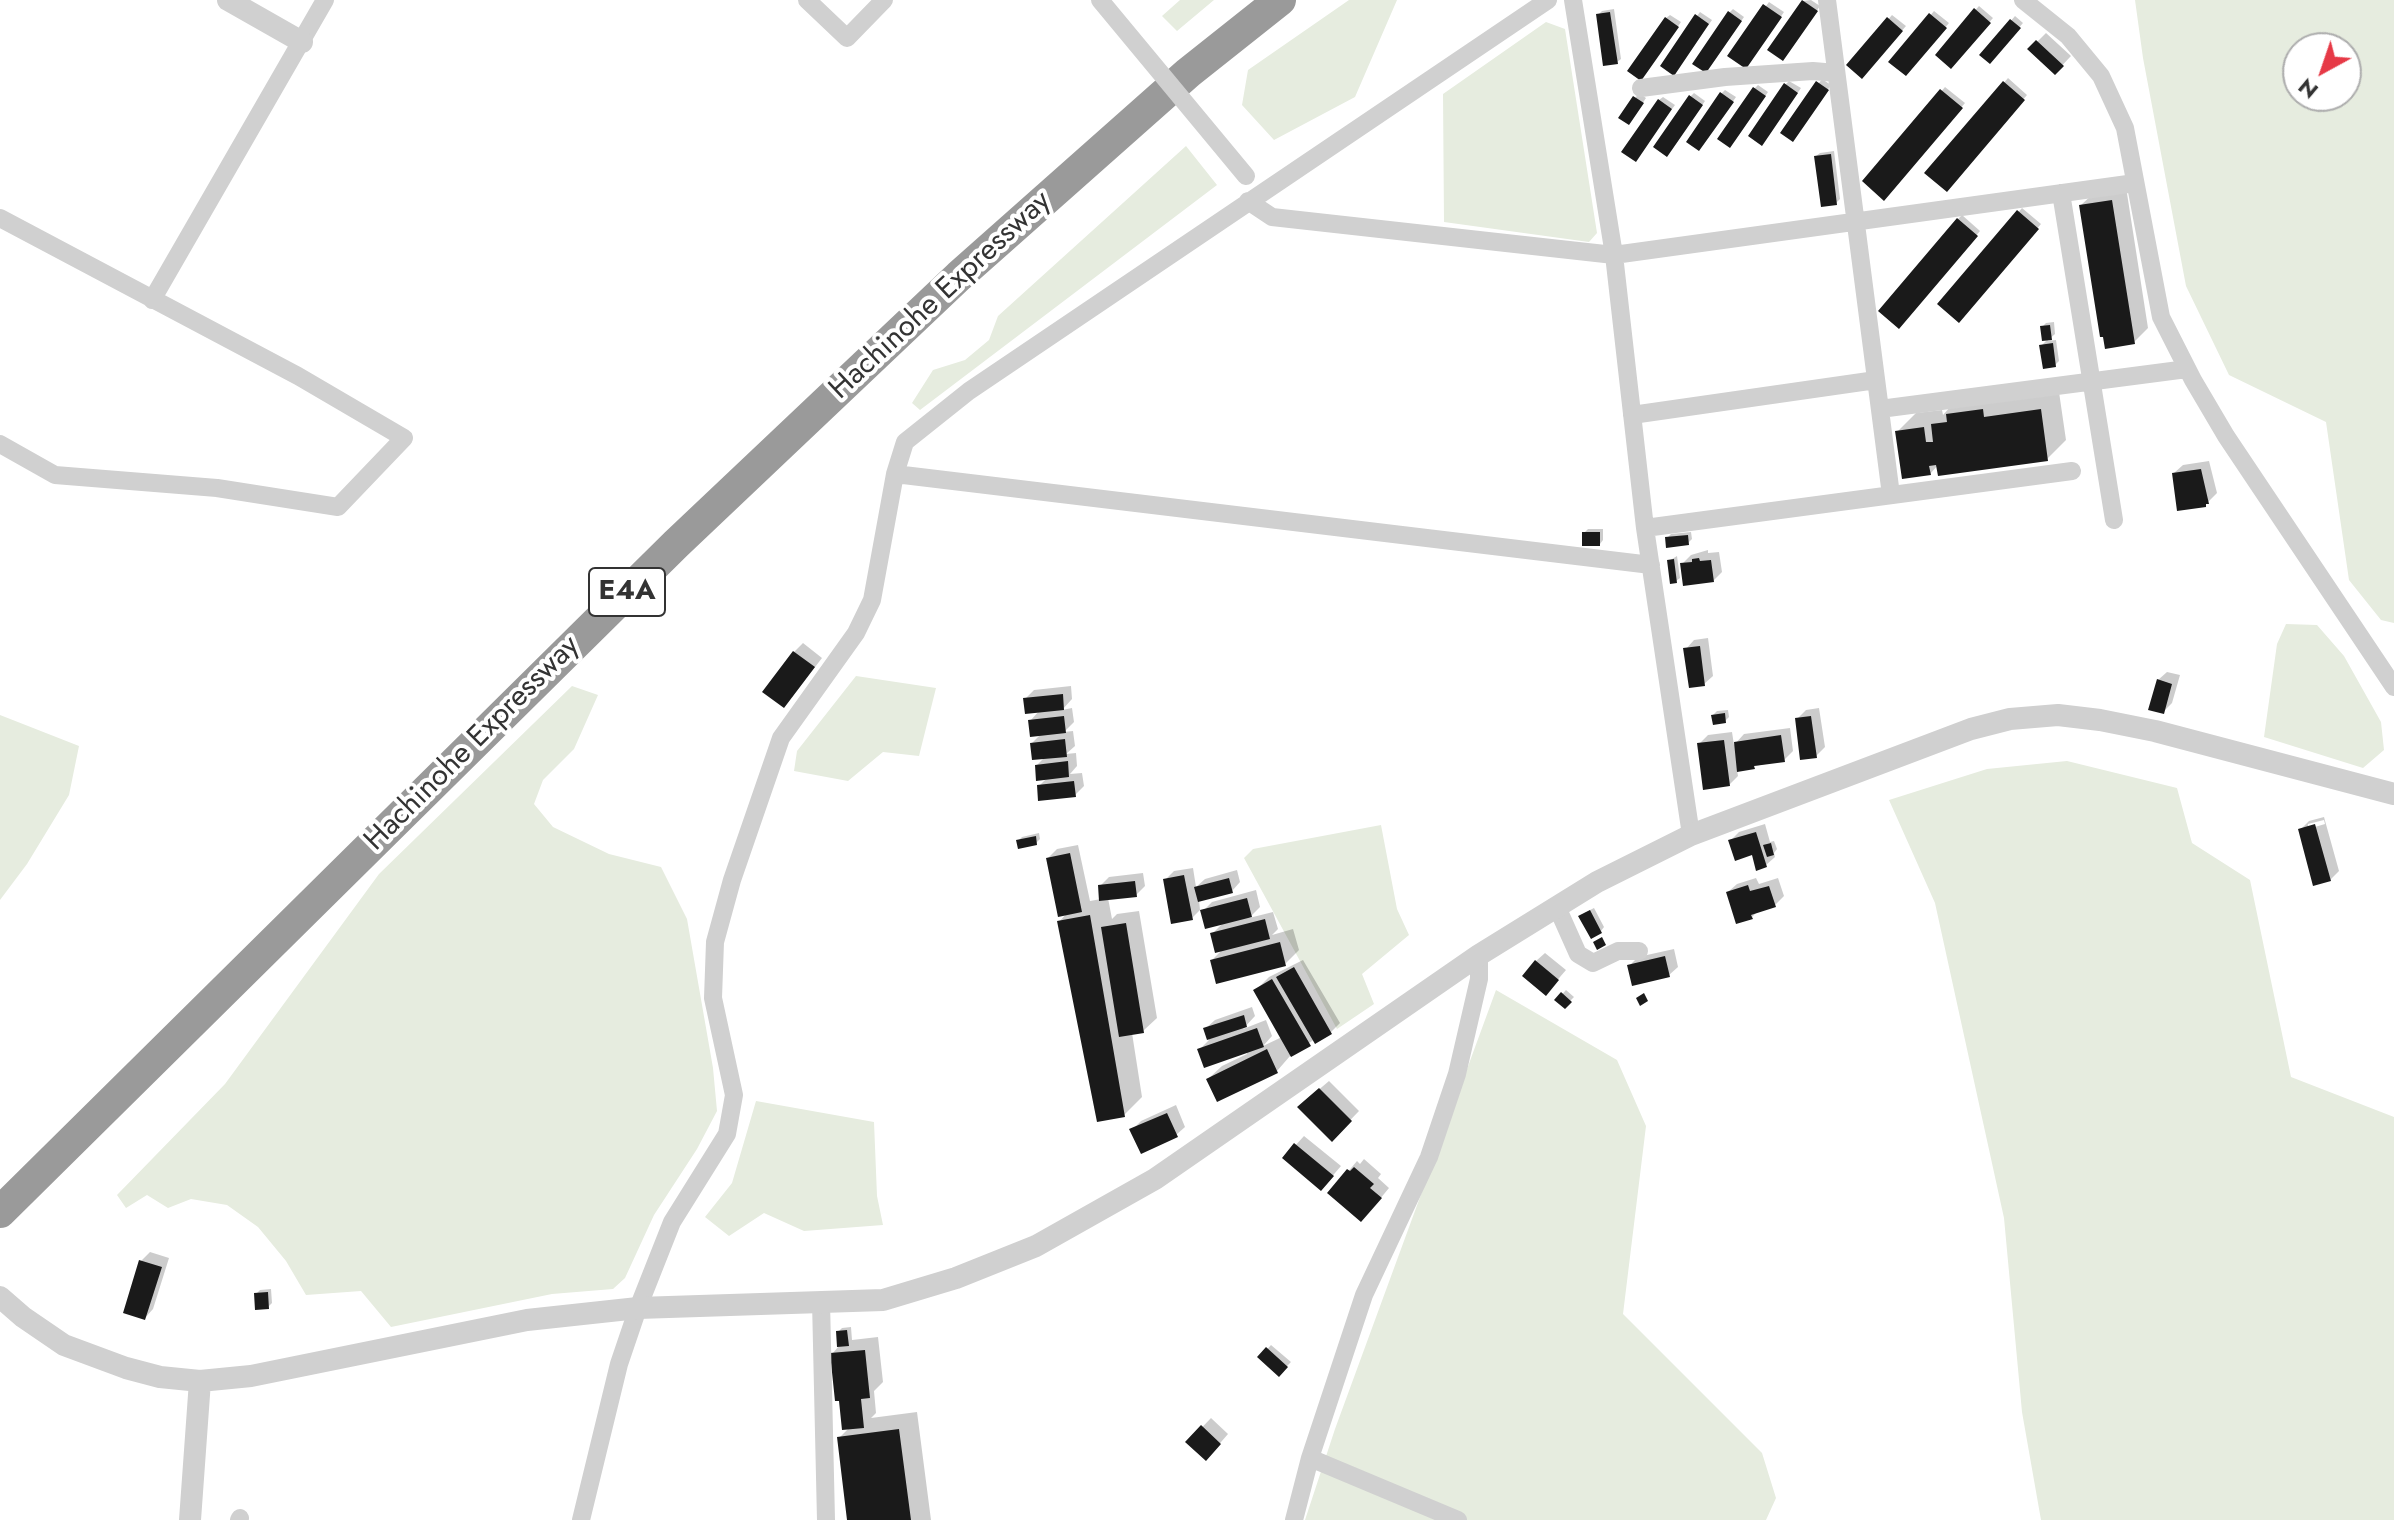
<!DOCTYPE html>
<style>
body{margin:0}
#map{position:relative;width:2394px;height:1520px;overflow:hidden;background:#fff;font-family:Jost,sans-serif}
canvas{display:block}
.north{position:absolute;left:2282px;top:32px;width:80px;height:80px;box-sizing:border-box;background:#fff;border:2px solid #adadad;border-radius:50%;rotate:220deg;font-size:22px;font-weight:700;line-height:32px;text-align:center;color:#333}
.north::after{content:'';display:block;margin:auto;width:28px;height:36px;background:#e63946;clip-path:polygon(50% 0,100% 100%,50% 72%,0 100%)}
</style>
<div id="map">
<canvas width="2394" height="1520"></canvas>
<div class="north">N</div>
</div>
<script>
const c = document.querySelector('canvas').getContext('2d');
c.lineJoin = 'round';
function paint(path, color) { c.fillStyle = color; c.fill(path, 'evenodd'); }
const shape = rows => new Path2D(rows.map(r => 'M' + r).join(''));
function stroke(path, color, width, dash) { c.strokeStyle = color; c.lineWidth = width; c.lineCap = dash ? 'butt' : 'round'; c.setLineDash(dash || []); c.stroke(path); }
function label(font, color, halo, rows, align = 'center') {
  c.font = font + ' Jost,sans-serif'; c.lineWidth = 8; c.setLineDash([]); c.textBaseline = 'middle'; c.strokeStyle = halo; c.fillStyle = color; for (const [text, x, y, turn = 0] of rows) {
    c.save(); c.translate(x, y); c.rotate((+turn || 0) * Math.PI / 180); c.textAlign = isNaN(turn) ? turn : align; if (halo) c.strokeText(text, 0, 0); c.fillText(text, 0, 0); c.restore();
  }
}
const green = shape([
 [1180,0,1214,0,1177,31,1162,16],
 [1349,0,1397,0,1355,97,1274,140,1242,105,1248,70],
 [2135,0,2394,0,2394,623,2381,620,2349,580,2326,422,2229,375,2186,286,2143,58],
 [2298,48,2346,48,2346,96,2298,96],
 [1546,22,1565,29,1597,233,1589,242,1444,222,1443,94],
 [1186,146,1217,185,920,410,912,403,933,370,965,360,989,340,998,316],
 [2286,624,2317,625,2344,656,2381,722,2384,750,2363,768,2264,737,2277,644],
 [856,676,936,688,919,756,883,752,848,781,794,771,797,751],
 [572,686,598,695,574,749,543,780,534,804,553,827,609,854,661,867,687,919,713,1068,717,1111,697,1149,654,1215,625,1278,613,1289,552,1294,391,1327,361,1291,306,1295,286,1261,258,1227,227,1205,191,1199,168,1208,147,1195,126,1208,117,1195,225,1084,379,874],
 [0,715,79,746,69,795,27,864,0,900],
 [2067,761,2177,788,2192,843,2250,880,2291,1077,2394,1117,2394,1520,2041,1520,2022,1412,2004,1218,1935,903,1889,800,1987,769],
 [1381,825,1397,909,1409,935,1362,974,1374,1004,1337,1029,1244,858,1253,849],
 [1496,990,1617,1060,1646,1126,1623,1314,1762,1453,1776,1498,1766,1520,1305,1520,1335,1429],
 [756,1101,874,1122,877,1196,883,1225,804,1231,764,1213,729,1236,705,1217,732,1183]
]);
const shadow = shape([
 [1811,0,1820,6,1787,55,1803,1],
 [1769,2,1784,12,1749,63,1730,56],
 [1979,6,1993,18,1951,66,1937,54],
 [1614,9,1621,59,1617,62,1598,15,1602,11],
 [1733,9,1744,17,1710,67,1729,13],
 [1934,11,1949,23,1906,74,1891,62],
 [1700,12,1712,20,1677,70,1697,16],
 [1670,15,1681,22,1645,75,1666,18],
 [1892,15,1906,26,1862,77,1849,65],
 [2015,16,2023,23,1990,61,1982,55],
 [2046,33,2071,56,2055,73,2030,49],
 [2008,78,2027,95,1950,185,1927,173],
 [1822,79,1831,85,1797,135,1783,133],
 [1789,81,1801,88,1766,139,1786,84],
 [1758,85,1768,92,1734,142,1754,89],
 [1945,87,1965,103,1884,198,1865,181],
 [1725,90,1736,97,1703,145,1721,94],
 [1639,93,1646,98,1632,119,1621,117],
 [1694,93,1705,101,1671,151,1690,97],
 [1663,97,1675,105,1639,155,1659,100],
 [1834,151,1840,199,1836,203,1816,156,1820,153],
 [2126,187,2148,328,2134,342,2081,205,2095,192],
 [2022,208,2041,224,1963,317,1940,304],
 [1962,215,1980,231,1899,327,1958,219],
 [2054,322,2055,334,2047,341,2056,340,2059,361,2055,365,2041,346,2049,338,2042,327,2046,323],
 [2059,392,2066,440,2047,459,1938,465,1930,474,1897,432,1916,413,1942,410,1943,415,1951,406],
 [2209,461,2217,493,2205,505,2174,473,2183,465],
 [1588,529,1603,529,1603,540,1600,544,1584,533],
 [1691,532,1692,539,1688,543,1667,538,1671,534],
 [1708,550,1708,553,1719,552,1722,572,1713,581,1682,564,1691,555],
 [1677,556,1680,578,1676,581,1669,561],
 [1708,638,1713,676,1704,684,1686,649,1694,640],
 [803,643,822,658,792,697,794,652],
 [2167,672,2180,675,2172,703,2163,712,2158,680],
 [1071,686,1072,699,1062,710,1072,708,1074,722,1064,732,1073,731,1075,746,1066,754,1076,753,1077,766,1070,774,1082,773,1084,786,1075,795,1039,786,1047,778,1037,765,1045,757,1032,743,1042,733,1030,721,1040,710,1025,699,1034,690],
 [1819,708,1825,747,1816,756,1797,719,1806,710],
 [1728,710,1729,717,1725,721,1713,715,1717,711],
 [1790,728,1793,751,1784,760,1737,770,1738,776,1729,785,1699,744,1708,735,1732,732,1734,745,1744,734],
 [2324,817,2339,871,2330,880,2300,830,2309,821],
 [2324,820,2325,824,2308,829,2308,824],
 [1765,824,1770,842,1774,841,1777,849,1774,853,1775,857,1766,865,1753,853,1730,841,1739,832],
 [1039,833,1040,839,1036,843,1018,841,1022,837],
 [1078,845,1090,901,1101,899,1100,886,1109,877,1143,873,1145,886,1136,895,1108,898,1112,919,1117,914,1139,911,1157,1018,1143,1031,1132,1033,1142,1097,1124,1115,1059,922,1067,913,1048,858,1057,849],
 [1193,868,1196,887,1205,879,1237,870,1240,882,1232,891,1199,900,1200,910,1192,918,1165,880,1174,871],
 [1756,878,1759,884,1778,878,1784,896,1775,905,1759,910,1752,917,1728,892,1737,884],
 [1256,890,1260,907,1249,918,1273,912,1278,929,1272,935,1293,929,1299,950,1285,964,1212,960,1223,949,1212,934,1223,923,1203,911,1212,902],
 [1594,908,1604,927,1601,931,1584,913],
 [1674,949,1678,967,1669,975,1629,966,1638,957],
 [1545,953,1566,970,1554,984,1536,961],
 [1303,960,1340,1023,1331,1032,1316,1041,1315,1039,1290,1056,1277,1071,1218,1100,1208,1079,1222,1066,1247,1054,1246,1051,1200,1049,1209,1040,1206,1028,1215,1020,1252,1007,1255,1016,1243,1029,1266,1020,1272,1036,1263,1046,1282,1037,1255,991,1269,977],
 [1566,990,1574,997,1565,1006,1557,1000],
 [1329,1081,1359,1111,1332,1139,1309,1098],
 [1176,1105,1185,1127,1176,1135,1132,1130,1141,1121],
 [1304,1136,1341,1166,1329,1180,1284,1158],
 [1364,1159,1381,1174,1378,1178,1389,1188,1370,1211,1330,1193,1357,1161,1360,1164],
 [150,1252,169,1258,153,1309,145,1318,141,1261],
 [271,1289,272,1303,268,1307,256,1294,260,1290],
 [851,1327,852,1340,878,1337,883,1382,874,1391,876,1413,871,1418,917,1412,931,1520,850,1520,839,1438,849,1428,832,1354,839,1346,838,1332,842,1328],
 [1271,1345,1291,1362,1279,1374,1260,1357],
 [1211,1418,1228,1434,1215,1449,1188,1442]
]);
const building = shape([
 [1802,0,1818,11,1783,61,1767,50],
 [1763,4,1782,17,1746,69,1727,56],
 [1974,8,1991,23,1951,69,1935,55],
 [1728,11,1742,21,1706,73,1692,64],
 [1610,12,1618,64,1603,66,1596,14],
 [1929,13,1947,28,1906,76,1888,62],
 [1695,14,1709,24,1674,76,1660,66],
 [1665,17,1679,27,1641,81,1627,71],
 [1887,17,1903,31,1862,79,1846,65],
 [2010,19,2021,28,1990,64,1979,55],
 [2036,40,2064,66,2055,75,2027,49],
 [1816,81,1829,90,1793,142,1780,133],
 [2003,81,2025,100,1947,192,1924,173],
 [1784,83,1798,93,1762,146,1748,136],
 [1753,87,1766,96,1730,148,1717,139],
 [1940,89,1963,108,1884,201,1862,181],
 [1720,92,1734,102,1699,151,1686,142],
 [1689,95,1703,105,1667,157,1653,147],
 [1633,96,1644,103,1629,125,1618,118],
 [1658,99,1672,109,1636,162,1621,152],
 [1831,154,1837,205,1821,207,1814,156],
 [2112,200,2135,344,2105,349,2103,337,2100,337,2079,205],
 [2017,210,2039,229,1959,323,1937,304],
 [1957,218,1978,236,1899,329,1878,311],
 [2050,325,2052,340,2042,341,2040,326],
 [2053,343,2056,367,2043,369,2039,345],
 [1983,409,1984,417,2041,409,2048,461,1938,476,1936,465,1929,466,1931,475,1902,479,1895,431,1924,427,1926,442,1933,442,1931,424,1947,422,1946,414],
 [2201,469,2209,504,2206,504,2206,507,2177,511,2172,473],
 [1582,532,1600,532,1600,546,1582,546],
 [1688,535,1689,545,1666,548,1665,537],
 [1699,558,1700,561,1711,560,1714,582,1683,586,1680,563,1692,562,1692,559],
 [1674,559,1677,583,1670,584,1667,560],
 [1700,646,1705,686,1689,688,1683,648],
 [793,651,815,667,784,708,762,692],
 [2157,679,2172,684,2164,714,2148,710],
 [1063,694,1064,710,1025,714,1023,698],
 [1725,713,1726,723,1713,725,1711,715],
 [1064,716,1066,733,1030,737,1028,720],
 [1811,716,1817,758,1800,760,1795,718],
 [1781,735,1785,762,1754,766,1755,769,1737,772,1734,742],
 [1065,739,1067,757,1032,760,1030,743],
 [1724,740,1730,786,1703,790,1697,743],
 [1068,761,1069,777,1036,781,1035,765],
 [1074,781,1076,797,1038,801,1037,785],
 [2315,824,2331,881,2313,886,2298,829],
 [1756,832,1767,867,1756,871,1752,855,1735,861,1728,840],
 [1036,836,1037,845,1018,849,1016,840],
 [1771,843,1774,855,1767,857,1763,845],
 [1070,853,1082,912,1058,917,1046,858],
 [1184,875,1193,920,1171,924,1163,879],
 [1229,878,1233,893,1198,902,1194,887],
 [1135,881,1137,897,1099,901,1098,885],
 [1748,885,1750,891,1769,886,1776,907,1751,915,1753,919,1736,924,1726,892],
 [1247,898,1252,917,1205,929,1200,910],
 [1590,910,1602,933,1591,939,1578,916],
 [1090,915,1125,1117,1097,1122,1057,921],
 [1265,919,1270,939,1215,953,1210,933],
 [1126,923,1144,1033,1119,1037,1101,927],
 [1602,937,1606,945,1597,950,1593,942],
 [1280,942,1286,966,1216,984,1210,960],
 [1665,956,1670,977,1632,986,1627,965],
 [1535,960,1559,980,1546,996,1522,976],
 [1294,967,1332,1034,1315,1044,1276,977],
 [1272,979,1311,1046,1291,1057,1253,990],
 [1561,992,1572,1002,1565,1009,1554,1000],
 [1644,993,1648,1001,1640,1006,1636,998],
 [1244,1015,1247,1027,1207,1040,1203,1028],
 [1257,1028,1264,1047,1204,1068,1197,1049],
 [1267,1049,1278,1073,1217,1102,1206,1079],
 [1319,1088,1352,1121,1332,1142,1297,1107],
 [1167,1113,1178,1137,1141,1154,1129,1129],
 [1294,1143,1334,1176,1321,1191,1282,1158],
 [1354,1167,1374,1184,1370,1188,1382,1198,1361,1222,1327,1193,1347,1169,1350,1171],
 [139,1260,162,1267,145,1320,123,1313],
 [268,1292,269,1309,255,1310,254,1293],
 [847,1330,849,1346,837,1347,836,1331],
 [1266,1347,1288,1367,1279,1377,1257,1357],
 [865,1350,870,1398,861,1399,864,1428,842,1430,839,1401,835,1401,830,1353],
 [1201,1425,1221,1444,1206,1461,1185,1442],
 [899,1429,911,1520,847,1520,837,1437]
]);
const minor = shape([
 [807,0,847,38,884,0],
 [1573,0,1614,255,1645,528,1691,835],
 [1827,0,1891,495],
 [2023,0,2068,36,2101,76,2125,128,2161,317,2193,380,2226,436,2394,687],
 [1641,88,1725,77,1813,71,1836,73],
 [2061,193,2114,520],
 [1248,201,1272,217,1614,255,2135,183],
 [0,218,298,376,404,438,338,507,217,488,55,475,0,444],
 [152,300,325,0],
 [1880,409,2187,369],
 [1632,415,1876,380],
 [895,474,1651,565],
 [1645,528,2072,471],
 [1557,907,1578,954,1593,963,1618,951,1639,951],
 [821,1301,826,1520],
 [1310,1458,1458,1520],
 [239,1520,240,1518],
 [581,1520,619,1364,638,1308,672,1222,727,1134,734,1095,713,998,715,942,732,880,781,738,856,633,872,600,895,474,905,442,969,391,1548,0],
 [1294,1520,1310,1458,1364,1295,1429,1157,1457,1074,1479,979,1479,955]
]);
const tertiary = shape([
 [228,0,302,42],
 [0,1297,23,1317,64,1345,126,1368,160,1377,200,1381,251,1376,527,1320,638,1308,883,1300,956,1278,1036,1246,1155,1179,1479,955,1597,882,1691,835,1971,729,2010,719,2058,715,2100,720,2155,731,2394,794],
 [190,1520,200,1381]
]);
const motorway = shape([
 [0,1212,676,544,959,276,1188,73,1280,0]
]);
const minorBridge = shape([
 [1100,0,1246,176]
]);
const shields = [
 [627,592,76]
];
const shieldNames = [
 ["E4A",627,592]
];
const streetNames = [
 ["Hachinohe Expressway",941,296,-43],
 ["Hachinohe Expressway",473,744,-45]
];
paint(green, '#e6ecdf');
paint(shadow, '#0003');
paint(building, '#1a1a1a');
stroke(minor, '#d0d0d0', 18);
stroke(tertiary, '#d0d0d0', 22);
stroke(motorway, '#9a9a9a', 32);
stroke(minorBridge, '#d0d0d0', 18);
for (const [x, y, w] of shields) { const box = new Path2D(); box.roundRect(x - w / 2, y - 24, w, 48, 6); c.fillStyle = '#fff'; c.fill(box); stroke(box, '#333', 2); }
label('bold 28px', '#333', null, shieldNames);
label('30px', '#333', '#fff', streetNames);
</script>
